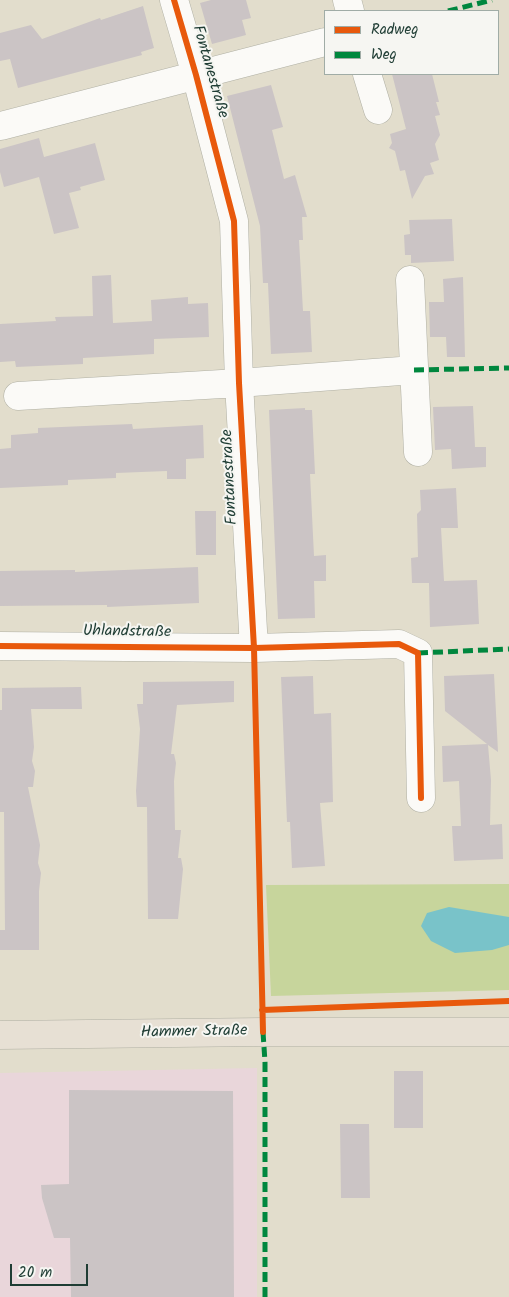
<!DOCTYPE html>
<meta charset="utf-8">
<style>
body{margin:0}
#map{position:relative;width:509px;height:1297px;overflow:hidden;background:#e2ddcc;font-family:Kalam,sans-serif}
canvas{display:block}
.legend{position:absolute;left:324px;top:10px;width:175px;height:65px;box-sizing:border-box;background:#f6f6f2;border:1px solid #a0aca6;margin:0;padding:6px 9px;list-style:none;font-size:15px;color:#1f3d34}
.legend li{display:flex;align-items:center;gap:10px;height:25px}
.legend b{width:25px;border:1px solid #a0aca6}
.scale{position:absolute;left:10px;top:1264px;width:78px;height:22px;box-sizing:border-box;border:2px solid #1f3d34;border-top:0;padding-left:6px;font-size:15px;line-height:18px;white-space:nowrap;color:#1f3d34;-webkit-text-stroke:4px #f6f6f2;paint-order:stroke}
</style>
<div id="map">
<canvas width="509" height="1297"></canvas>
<ul class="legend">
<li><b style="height:6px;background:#e8590c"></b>Radweg</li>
<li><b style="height:6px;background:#00873e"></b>Weg</li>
</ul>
<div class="scale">20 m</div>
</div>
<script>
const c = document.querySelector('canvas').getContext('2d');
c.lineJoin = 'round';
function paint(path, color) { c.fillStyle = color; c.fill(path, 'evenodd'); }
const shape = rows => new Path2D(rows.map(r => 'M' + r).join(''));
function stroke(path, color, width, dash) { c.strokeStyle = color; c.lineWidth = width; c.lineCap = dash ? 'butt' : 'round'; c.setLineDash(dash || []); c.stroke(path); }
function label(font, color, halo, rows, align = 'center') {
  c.font = font + ' Kalam,sans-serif'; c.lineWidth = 4; c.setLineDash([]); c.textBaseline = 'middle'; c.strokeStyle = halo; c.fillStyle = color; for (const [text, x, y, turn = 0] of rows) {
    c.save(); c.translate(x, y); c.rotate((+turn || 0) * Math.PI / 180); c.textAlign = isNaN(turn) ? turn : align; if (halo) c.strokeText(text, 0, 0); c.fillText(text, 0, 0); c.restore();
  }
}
const built = shape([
 [257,1068,257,1297,0,1297,0,1073]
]);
const green = shape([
 [509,884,509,990,271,996,266,885]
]);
const water = shape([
 [449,907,509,917,509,945,492,950,455,953,431,941,421,926,427,913]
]);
const building = shape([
 [211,0,246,0,251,18,242,20,246,35,212,44,200,3],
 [143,6,154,48,141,52,142,55,18,88,10,59,0,61,0,33,31,25,42,39,100,18,101,20],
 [392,74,432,74,439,102,436,102,440,115,435,116,440,135,435,144,439,160,430,163,434,174,425,176,412,199,405,170,400,171,395,151,389,148,392,143,390,134,406,129],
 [271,85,283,127,272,130,284,179,295,175,307,217,302,217,303,240,299,240,303,311,310,311,312,352,271,354,268,283,263,283,260,226,227,96],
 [39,138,44,157,95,143,105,180,80,187,81,190,69,193,79,228,54,234,39,177,4,187,0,172,0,149],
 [452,219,454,261,411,263,411,255,405,255,404,235,410,234,409,220],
 [111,275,113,323,152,321,151,300,188,297,188,304,208,303,209,337,154,339,154,354,83,358,83,364,16,367,15,361,0,362,0,324,56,321,55,317,93,316,92,276],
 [463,277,465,357,447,357,446,337,430,337,429,302,444,302,443,279],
 [473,406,475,447,486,447,486,467,452,469,451,449,435,450,433,407],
 [305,408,305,410,312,410,315,474,310,474,314,556,326,555,326,581,314,581,315,618,278,619,269,410],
 [132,424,133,429,203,425,204,458,186,459,186,479,167,479,167,471,116,473,116,478,68,480,68,485,0,488,0,449,11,448,11,435,38,433,38,428],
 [456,488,458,528,441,528,444,581,477,580,479,624,430,627,429,583,412,583,411,558,418,557,417,514,421,510,420,490],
 [195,511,216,511,216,555,196,555],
 [198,567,199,603,107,607,107,605,0,606,0,571,75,570,75,572],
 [494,674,498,752,488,745,491,780,490,825,502,824,503,859,454,861,452,826,461,826,459,781,443,782,442,746,487,744,445,711,444,676],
 [313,676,314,714,331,713,333,802,320,803,325,866,292,868,290,822,287,822,281,677],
 [234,681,234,702,177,705,171,754,174,754,176,763,174,781,175,830,181,830,178,858,181,858,183,869,178,919,148,919,147,807,137,807,136,791,140,729,137,704,143,704,143,682],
 [81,687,82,709,31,709,34,747,32,761,35,771,33,787,28,787,40,845,38,863,41,873,39,891,39,950,0,950,0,930,5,930,4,812,0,812,0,710,2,710,2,688],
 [394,1071,423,1071,423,1128,394,1128],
 [69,1090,233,1091,234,1297,71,1297,70,1238,54,1238,42,1198,41,1185,69,1184],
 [340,1124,369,1124,370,1198,341,1198]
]);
const minor = shape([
 [174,0,196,75,234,221,239,383,254,648],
 [347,0,350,11],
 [367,74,378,110],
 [1,126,325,42],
 [410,280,418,452],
 [18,396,239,383,414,370],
 [0,646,254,648,399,644,418,653,421,798]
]);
const major = shape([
 [0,1035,263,1032,509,1032]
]);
const quiet = shape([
 [448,11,492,0],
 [414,370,509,368],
 [418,653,509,649],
 [263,1032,265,1062,265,1297]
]);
const cycleway = shape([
 [174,0,196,75,234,221,239,383,254,648,263,1032],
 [0,646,254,648,399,644,418,653,421,798],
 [262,1010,509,1001]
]);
const streetNames = [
 ["Fontanestraße",209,72,74],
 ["Fontanestraße",231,477,-93],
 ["Uhlandstraße",127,633,1],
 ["Hammer Straße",194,1033,-1]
];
paint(built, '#e9d6da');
paint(green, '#c7d59c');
paint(water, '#79c3c9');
paint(building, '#cbc4c5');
stroke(minor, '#afafa3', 29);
stroke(major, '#afafa3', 29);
stroke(minor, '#fbfaf7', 28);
stroke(major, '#e7e0d4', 28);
stroke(quiet, '#00873e', 5, [10, 5]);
stroke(cycleway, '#e8590c', 6);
label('16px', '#1f3d34', '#f6f6f2', streetNames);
</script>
